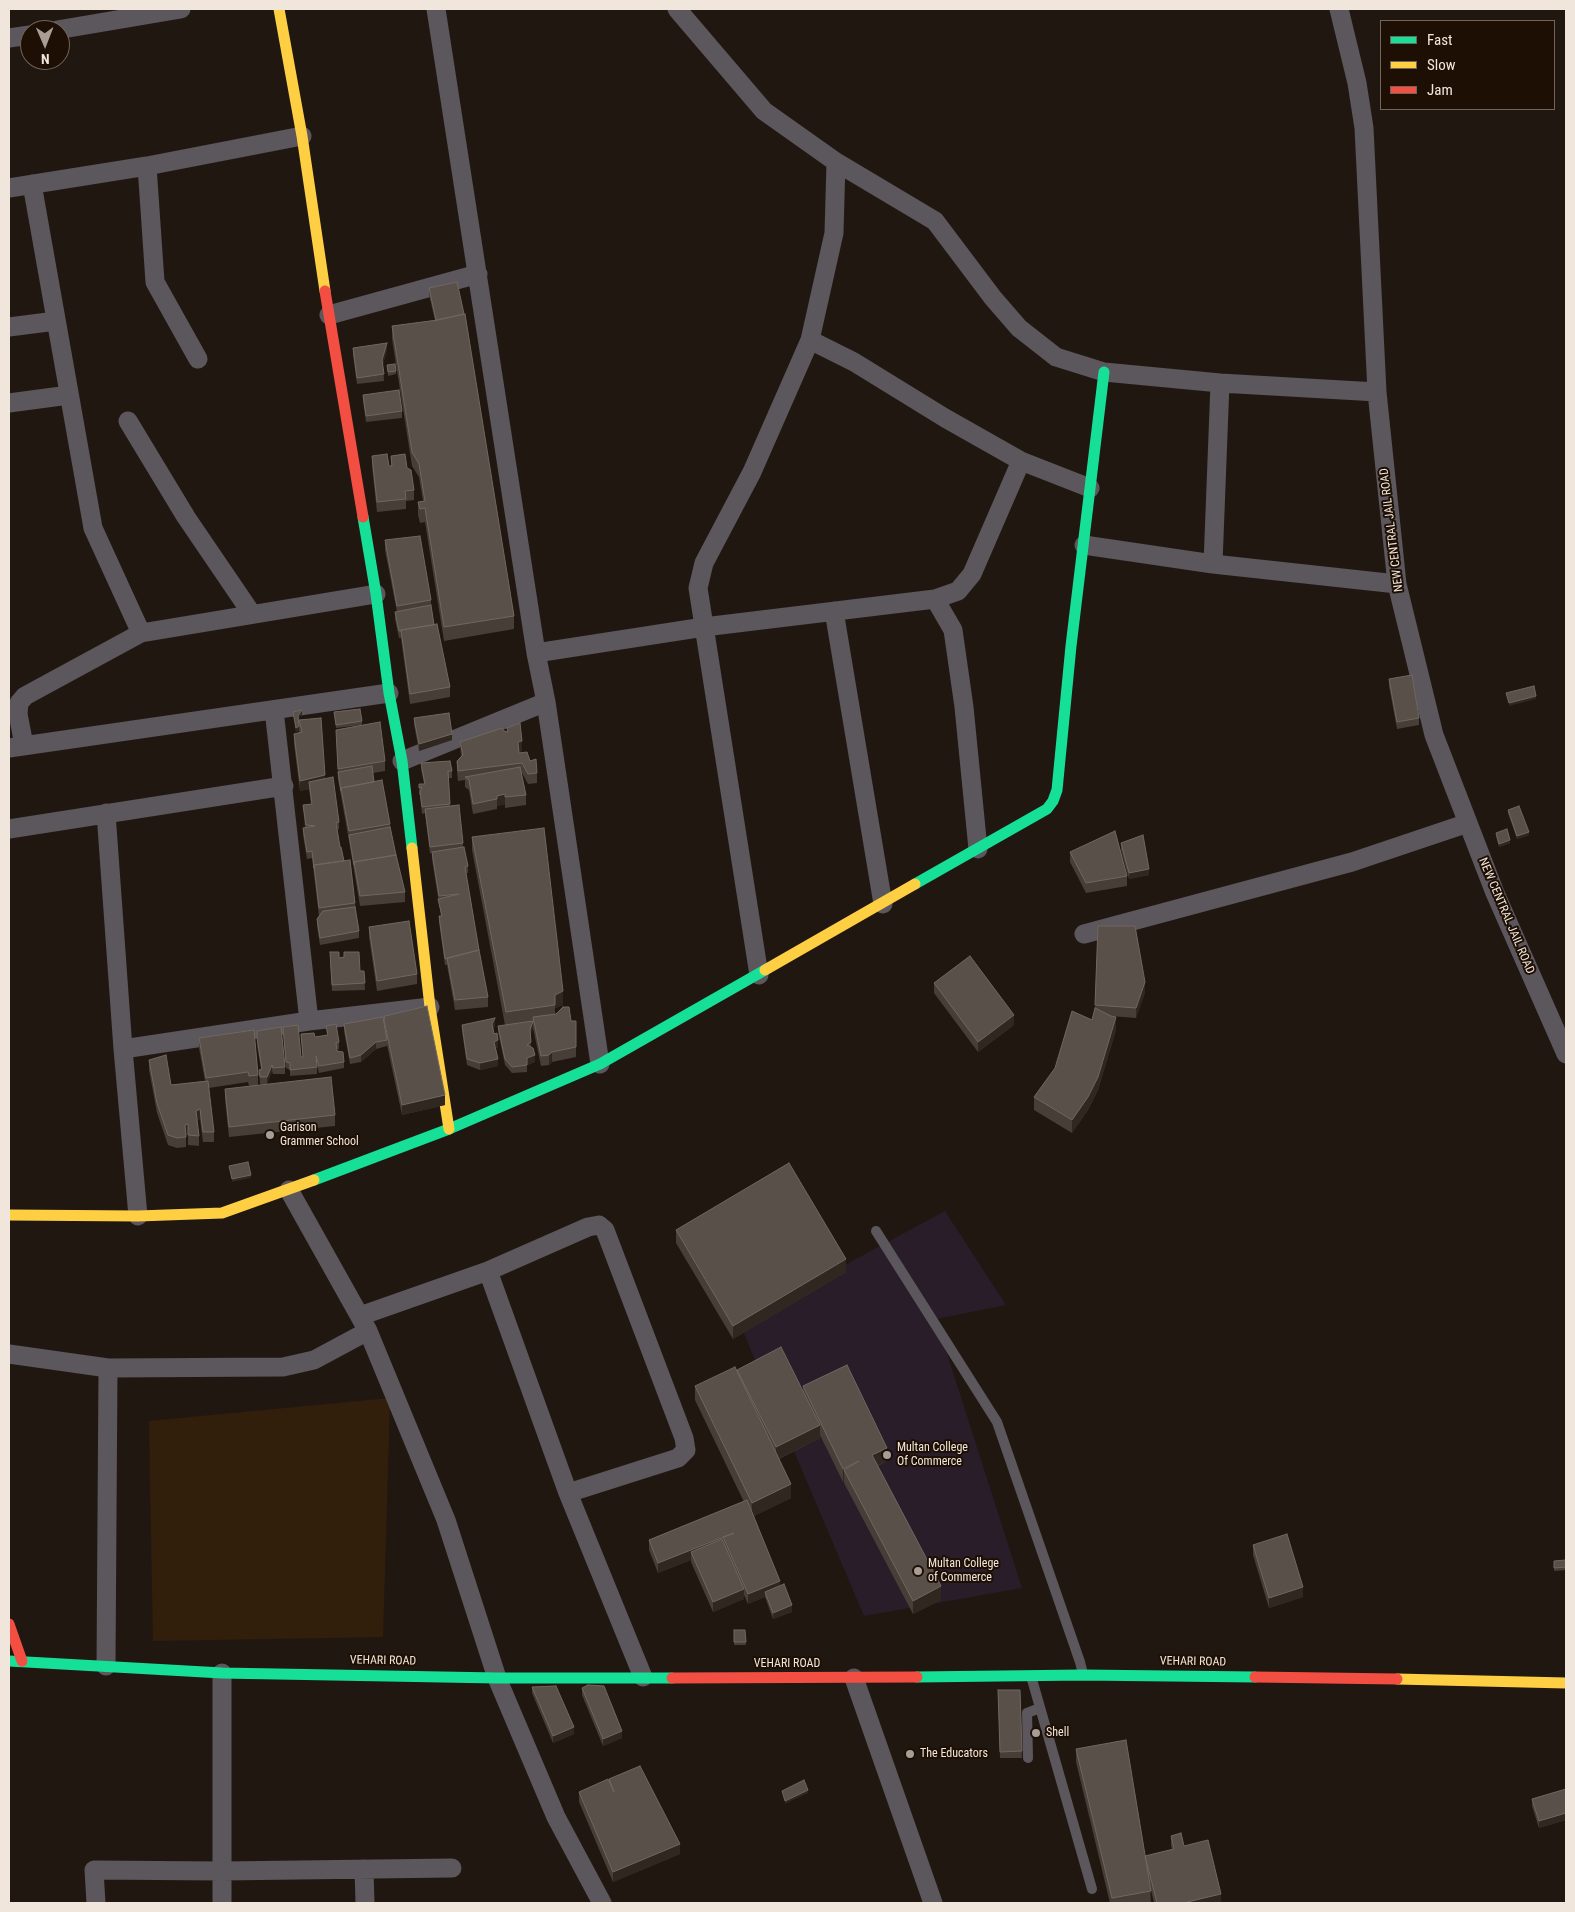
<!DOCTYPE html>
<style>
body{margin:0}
#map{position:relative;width:1575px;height:1912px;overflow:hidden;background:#201810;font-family:"Roboto Condensed",sans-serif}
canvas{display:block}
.frame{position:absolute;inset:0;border:10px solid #f1e6dc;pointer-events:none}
.legend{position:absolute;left:1380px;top:20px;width:175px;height:90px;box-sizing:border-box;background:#1d0f03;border:1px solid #72655a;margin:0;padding:6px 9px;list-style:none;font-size:15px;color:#f1e6dc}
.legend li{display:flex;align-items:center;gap:10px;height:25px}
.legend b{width:25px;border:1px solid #72655a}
.north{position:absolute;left:20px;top:20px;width:50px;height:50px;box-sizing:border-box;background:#1d0f03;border:1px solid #72655a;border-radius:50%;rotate:179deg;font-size:14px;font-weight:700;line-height:20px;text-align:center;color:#f1e6dc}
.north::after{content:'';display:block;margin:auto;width:18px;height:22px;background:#a89e95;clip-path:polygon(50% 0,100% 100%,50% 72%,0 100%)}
</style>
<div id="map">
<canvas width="1575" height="1912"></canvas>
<div class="frame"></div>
<ul class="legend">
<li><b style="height:6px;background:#16e098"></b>Fast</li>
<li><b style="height:6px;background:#ffcf43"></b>Slow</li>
<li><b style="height:6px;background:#f24e42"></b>Jam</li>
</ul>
<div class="north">N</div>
</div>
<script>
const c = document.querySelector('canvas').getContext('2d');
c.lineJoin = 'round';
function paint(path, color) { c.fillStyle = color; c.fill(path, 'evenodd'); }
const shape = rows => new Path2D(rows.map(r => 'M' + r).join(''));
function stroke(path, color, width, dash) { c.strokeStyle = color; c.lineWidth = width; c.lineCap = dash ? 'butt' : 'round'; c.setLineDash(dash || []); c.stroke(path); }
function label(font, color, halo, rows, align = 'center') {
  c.font = font + ' "Roboto Condensed",sans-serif'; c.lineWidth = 4; c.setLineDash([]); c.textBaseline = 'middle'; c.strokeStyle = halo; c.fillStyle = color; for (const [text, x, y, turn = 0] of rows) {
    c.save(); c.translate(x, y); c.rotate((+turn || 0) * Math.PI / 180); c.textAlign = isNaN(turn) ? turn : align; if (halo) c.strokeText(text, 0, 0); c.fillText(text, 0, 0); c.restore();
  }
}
const built = shape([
 [390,1398,383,1637,153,1641,149,1421]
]);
const education = shape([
 [945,1211,1006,1305,936,1319,1022,1588,864,1616,739,1322]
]);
const lane = shape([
 [876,1231,997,1422,1080,1662,1083,1674],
 [1031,1676,1092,1889],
 [1028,1758,1027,1713,1040,1708]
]);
const street = shape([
 [436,9,536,653,546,702,600,1064],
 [677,9,764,111,836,162,935,221,993,298,1019,328,1056,357,1104,372,1220,383,1377,392],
 [1339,9,1357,83,1364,128,1377,392,1397,584,1434,735,1495,893,1566,1054],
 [57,30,181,9],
 [9,38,30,35],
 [147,166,155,282,198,359],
 [32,184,93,528,141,633],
 [9,188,147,166,302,136],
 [329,315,478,274],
 [9,327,56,321],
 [810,340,854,362,945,418,1021,461,1090,488],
 [9,403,69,395],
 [128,421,186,517,252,614],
 [1084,545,1213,564,1397,584],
 [1213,564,1220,383],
 [935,599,953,630,964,707,978,849],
 [834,611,883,904],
 [536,653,704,627,935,599,958,591,972,574,1021,461],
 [274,710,309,1021],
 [24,745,18,714,19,703,25,696,141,633,376,594],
 [9,748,389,693],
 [402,761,546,702],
 [106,813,123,1049,138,1216],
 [9,829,284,786],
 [1084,934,1352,862,1468,823],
 [759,975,698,588,704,563,752,472,810,340,834,233,836,162],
 [123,1049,309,1021,430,1007],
 [289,1190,368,1331,446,1520,497,1678,556,1817,602,1903],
 [488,1271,568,1493,643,1677],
 [360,1316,488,1271,588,1227,599,1225,605,1230,684,1438,686,1450,678,1458,568,1493],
 [9,1354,108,1368,283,1367,314,1360,368,1331],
 [106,1666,108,1368],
 [222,1673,222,1903],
 [854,1678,933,1903],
 [364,1869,365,1903],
 [96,1903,94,1870,222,1871,452,1868]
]);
const fast = shape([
 [363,517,376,594,389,693,402,761,412,848],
 [915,884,1047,809,1053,801,1057,790,1071,646,1104,372],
 [314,1180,449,1129,600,1064,765,970],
 [9,1661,222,1673,497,1678,672,1678],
 [917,1677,1083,1675,1255,1677]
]);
const slow = shape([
 [279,9,302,136,325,291],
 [412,848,430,1007,449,1129],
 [765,970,915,884],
 [9,1215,138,1216,222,1213,314,1180],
 [1397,1679,1566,1683]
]);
const jam = shape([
 [325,291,363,517],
 [9,1624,22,1661],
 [1255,1677,1397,1679],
 [672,1678,917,1677]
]);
const wall = shape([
 [429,288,514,616,514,629,444,641,425,522,420,523,418,515,418,502,423,501,419,477,412,466,392,339,392,326,435,320,429,295],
 [353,348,387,350,383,364,384,381,357,384,353,355],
 [387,365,396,371,396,374,388,376],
 [363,395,402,411,402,418,366,422,363,401],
 [372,456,389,466,391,466,391,456,407,468,414,490,414,500,406,501,406,509,377,512,372,466],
 [385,540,431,600,431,605,434,625,450,687,450,697,410,704,401,638,399,638,395,619,395,612,397,612,385,550],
 [1389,679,1419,718,1419,725,1397,729,1389,686],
 [293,712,302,714,298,719,325,779,339,822,339,829,337,830,340,847,355,903,359,931,359,938,320,945,317,926,317,919,319,916,312,858,307,859,303,835,303,828,305,828,303,805,311,804,309,789,300,791,294,744,294,734,299,733,299,730,296,732],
 [334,712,362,721,362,725,336,728],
 [414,718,452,740,419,751,414,724],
 [507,728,522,751,519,752,519,753,530,761,537,773,537,783,528,784,522,773,521,773,526,795,526,805,505,808,505,804,497,806,497,809,473,814,469,790,465,787,465,780,458,781,457,771,457,761,461,756,460,742,504,731,507,732],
 [336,730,385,761,385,771,373,773,374,782,390,824,396,855,405,892,405,902,360,906,349,841,338,779],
 [421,763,452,771,452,778,448,778,450,806,463,843,463,847,468,866,468,873,466,873,479,950,488,997,488,1007,455,1010,447,965,445,965,439,922,439,916,441,916,432,859,432,853,430,853,425,813,422,814,420,795,419,795,419,784,424,784,421,769],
 [1508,810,1529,835,1517,839,1508,813],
 [1496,833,1510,843,1499,847,1496,836],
 [472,837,563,1005,555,1008,555,1014,571,1021,576,1021,576,1057,552,1062,549,1065,541,1066,533,1028,530,1035,531,1047,535,1062,527,1065,527,1072,512,1073,505,1065,498,1032,498,1026,505,1025,472,850],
 [1121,843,1149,875,1129,879,1121,850],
 [1070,852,1127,876,1127,886,1086,893,1070,862],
 [1098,926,1145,992,1136,1018,1111,1016,1116,1030,1098,1090,1088,1110,1072,1133,1034,1110,1034,1097,1092,1020,1095,1008],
 [369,927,417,974,417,984,377,991,369,937],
 [339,958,360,971,364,971,365,990,332,991,330,959],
 [934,983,1014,1025,978,1052,934,993],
 [384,1021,445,1105,402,1115,387,1045,387,1046,376,1049,361,1062,350,1064,344,1031,344,1024],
 [462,1025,495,1025,493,1030,498,1047,496,1048,498,1066,480,1070,467,1065,462,1031],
 [326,1026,339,1042,339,1049,337,1049,337,1051,344,1062,344,1068,319,1073,317,1066,317,1074,290,1076,290,1070,286,1068,283,1027,301,1057,303,1057,301,1034,315,1037,327,1035],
 [199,1038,258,1075,258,1085,249,1086,248,1082,209,1088,214,1132,214,1142,203,1142,200,1119,197,1120,199,1136,199,1146,188,1145,188,1134,186,1135,186,1147,177,1148,168,1145,157,1113,149,1070,149,1060,171,1085,205,1081,199,1048],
 [257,1038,285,1067,285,1074,273,1074,272,1071,267,1084,260,1084,259,1070,261,1069,257,1045],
 [225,1089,335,1115,335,1126,229,1137,225,1099],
 [676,1230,846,1272,733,1339,676,1243],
 [737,1370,803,1391,803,1386,887,1461,878,1466,941,1600,913,1614,844,1483,844,1482,843,1482,820,1435,820,1438,779,1459,791,1498,754,1516,780,1586,792,1612,773,1619,765,1597,748,1604,744,1595,744,1599,713,1612,691,1562,691,1560,658,1573,649,1550,649,1540,744,1502,695,1400,695,1386,737,1372],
 [1253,1545,1303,1597,1269,1608,1253,1555],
 [1566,1560,1566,1570,1554,1571,1554,1561],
 [734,1630,745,1630,746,1645,734,1645],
 [532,1687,574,1734,553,1743,532,1693],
 [582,1688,622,1738,603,1746,582,1695],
 [998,1690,1020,1690,1022,1758,1000,1758],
 [1076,1749,1145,1856,1172,1849,1171,1846,1171,1836,1184,1846,1221,1903,1154,1903,1150,1886,1151,1903,1110,1903,1076,1762],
 [609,1779,680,1854,613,1882,579,1802,579,1792,609,1782],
 [1566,1789,1566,1820,1539,1828,1532,1806,1532,1799]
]);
const shadedWall = shape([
 [387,343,387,350,382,367,382,360],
 [1536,696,1536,699,1509,706,1509,703],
 [302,710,302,714,298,719,298,716],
 [299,726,299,730,296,732,296,728],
 [452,734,452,740,419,751,419,744],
 [522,741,522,751,518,752,518,742],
 [325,775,325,785,309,782,309,789,300,791,300,781],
 [505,794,505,804,497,806,497,796],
 [1529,832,1529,835,1517,839,1517,836],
 [1510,840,1510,843,1499,847,1499,844],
 [1149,869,1149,875,1129,879,1129,873],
 [1145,982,1145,992,1136,1018,1136,1008],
 [563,991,563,1005,555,1008,555,1019,555,995],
 [1014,1015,1014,1025,978,1052,978,1042],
 [1116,1017,1116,1030,1098,1090,1088,1110,1072,1133,1072,1120],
 [495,1018,495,1025,492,1031,492,1024],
 [533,1021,533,1028,530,1037,530,1030],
 [498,1040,498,1047,494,1048,494,1042],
 [376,1042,376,1049,361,1062,361,1055],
 [552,1052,552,1062,549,1065,549,1055],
 [535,1055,535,1062,527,1065,527,1058],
 [498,1059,498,1066,480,1070,480,1063],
 [272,1065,272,1071,267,1084,267,1077],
 [445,1095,445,1105,402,1115,402,1105],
 [200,1109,200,1119,196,1121,196,1111],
 [188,1124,188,1134,185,1135,185,1125],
 [251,1175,251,1178,232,1182,232,1179],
 [846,1259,846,1272,733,1339,733,1326],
 [820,1425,820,1438,776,1460,776,1447],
 [887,1448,887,1461,872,1468,872,1455],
 [859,1461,844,1470,844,1482,843,1482,843,1469],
 [791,1484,791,1498,752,1517,752,1503],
 [723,1537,723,1547,691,1552,691,1560,658,1573,658,1563],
 [780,1581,780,1591,765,1592,765,1597,748,1604,748,1594],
 [941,1586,941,1600,913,1614,913,1601],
 [1303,1587,1303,1597,1269,1608,1269,1598],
 [744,1589,744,1599,713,1612,713,1602],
 [792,1605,792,1612,773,1619,773,1613],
 [574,1727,574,1734,553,1743,553,1736],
 [622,1731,622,1738,603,1746,603,1739],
 [808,1790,808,1793,785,1804,785,1801],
 [1566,1813,1566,1820,1539,1828,1539,1821],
 [680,1844,680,1854,613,1882,613,1872],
 [1221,1894,1221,1903,1183,1903]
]);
const building = shape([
 [457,282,464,314,436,320,429,288,457,282],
 [465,314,514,616,444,627,425,508,420,509,418,502,425,501,419,464,412,452,392,326,438,320,465,314],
 [387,343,382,360,384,374,357,378,353,348,387,343],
 [395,364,396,371,388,372,387,365,395,364],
 [399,390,402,411,366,416,363,395,399,390],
 [387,454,389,466,392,466,391,456,405,454,407,468,411,470,414,490,405,491,406,499,377,502,372,456,387,454],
 [420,536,431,600,397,606,385,540,420,536],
 [431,605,434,625,401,630,401,631,399,631,395,612,431,605],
 [437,624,450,687,410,694,401,630,437,624],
 [1412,675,1419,718,1397,722,1389,679,1412,675],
 [1534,686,1536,696,1509,703,1506,693,1534,686],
 [360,709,362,721,336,725,334,712,360,709],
 [302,710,298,716,299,726,296,728,293,712,302,710],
 [449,713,452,734,419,744,414,718,449,713],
 [321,718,325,775,300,781,294,734,302,732,299,720,321,718],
 [380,722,385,761,338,769,336,730,380,722],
 [520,723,522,741,518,742,519,753,527,752,530,761,536,759,537,773,528,774,522,763,458,771,457,761,463,755,460,742,502,728,504,731,508,732,507,728,520,723],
 [450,761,452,771,448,771,450,804,422,807,420,792,422,787,419,788,419,784,425,784,421,763,450,761],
 [372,766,374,782,341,788,341,791,338,772,372,766],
 [520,767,526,795,505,797,505,794,497,796,497,799,473,804,469,780,465,777,520,767],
 [333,777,339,822,336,823,340,847,341,847,344,861,314,865,314,868,312,851,307,852,303,828,315,826,306,825,303,805,312,804,309,782,333,777],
 [382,780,390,824,349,831,341,788,382,780],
 [459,805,463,843,430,847,425,809,459,805],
 [1519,806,1529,832,1517,836,1508,810,1519,806],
 [390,827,396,855,354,862,354,865,349,835,390,827],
 [544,828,563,991,555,995,555,1005,506,1012,472,837,544,828],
 [1507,829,1510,840,1499,844,1496,833,1507,829],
 [1115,831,1127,876,1086,883,1070,852,1115,831],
 [1143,835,1149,869,1129,873,1121,843,1143,835],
 [464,847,468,866,465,867,479,950,445,959,439,916,442,916,438,899,459,894,439,896,432,852,464,847],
 [396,855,405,892,360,896,354,862,396,855],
 [350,860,355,903,319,908,314,865,350,860],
 [355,907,359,931,320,938,317,919,323,911,355,907],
 [409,921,417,974,377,981,369,927,409,921],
 [1098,926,1135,926,1145,982,1136,1008,1095,1005,1098,926],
 [479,950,488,997,455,1000,447,958,479,950],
 [330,952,339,952,339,958,344,957,344,952,359,952,360,971,364,971,365,983,332,985,330,952],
 [970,956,1014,1015,978,1042,934,983,970,956],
 [427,1006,445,1095,402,1105,384,1020,385,1016,427,1006],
 [563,1007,569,1007,571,1021,576,1021,576,1047,552,1052,549,1055,541,1056,533,1017,556,1014,563,1007],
 [1095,1008,1111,1016,1116,1017,1098,1077,1088,1097,1072,1120,1034,1097,1055,1068,1072,1011,1092,1020,1095,1008],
 [383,1017,387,1040,376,1042,361,1055,350,1058,344,1024,383,1017],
 [495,1018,492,1024,494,1034,497,1033,498,1040,494,1042,498,1059,480,1063,467,1059,462,1025,495,1018],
 [533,1021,530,1030,531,1042,527,1045,533,1048,535,1055,527,1058,527,1065,512,1067,505,1059,498,1026,533,1021],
 [336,1024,339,1042,336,1043,337,1051,343,1052,344,1062,319,1066,316,1056,317,1067,290,1070,290,1063,286,1062,283,1027,298,1025,301,1057,303,1057,301,1034,314,1033,315,1037,328,1035,326,1026,336,1024],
 [281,1027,285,1067,273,1068,272,1065,267,1077,260,1077,259,1070,262,1069,257,1038,257,1031,281,1027],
 [254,1030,258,1075,249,1076,248,1072,206,1078,199,1038,254,1030],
 [166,1055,171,1085,208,1081,214,1132,203,1132,200,1109,196,1111,199,1136,188,1135,188,1124,185,1125,186,1137,177,1138,168,1135,157,1103,149,1060,166,1055],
 [331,1077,335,1115,229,1127,225,1089,331,1077],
 [248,1162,251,1175,232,1179,229,1166,248,1162],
 [789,1163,846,1259,733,1326,676,1230,789,1163],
 [781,1347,820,1425,776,1447,737,1370,781,1347],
 [847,1365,887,1448,872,1455,941,1586,913,1601,844,1470,859,1461,843,1469,803,1386,847,1365],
 [735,1367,791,1484,752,1503,695,1386,735,1367],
 [747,1500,780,1581,748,1594,723,1537,734,1533,658,1563,649,1540,747,1500],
 [1287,1534,1303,1587,1269,1598,1253,1545,1287,1534],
 [722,1539,744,1589,713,1602,691,1552,722,1539],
 [1566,1560,1566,1567,1554,1568,1554,1561,1566,1560],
 [784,1584,792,1605,773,1613,765,1592,784,1584],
 [734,1630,745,1630,746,1642,734,1642,734,1630],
 [588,1685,604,1686,622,1731,603,1739,582,1688,588,1685],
 [556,1686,574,1727,553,1736,532,1687,556,1686],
 [998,1690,1020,1690,1022,1751,1000,1752,998,1690],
 [1126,1740,1151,1891,1112,1898,1076,1749,1126,1740],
 [640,1766,680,1844,613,1872,579,1792,608,1779,614,1792,609,1779,640,1766],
 [804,1780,808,1790,785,1801,782,1791,804,1780],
 [1566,1789,1566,1813,1539,1821,1532,1799,1566,1789],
 [1181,1833,1184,1846,1208,1840,1221,1894,1183,1903,1157,1903,1145,1856,1174,1849,1171,1836,1181,1833]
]);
const markers = [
 [270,1135,5,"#a89e95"],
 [887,1455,5,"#a89e95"],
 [918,1571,5,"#a89e95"],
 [1036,1733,5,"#a89e95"],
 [910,1754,5,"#a89e95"]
];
const streetNames = [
 ["NEW CENTRAL JAIL ROAD",1392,530,-97],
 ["NEW CENTRAL JAIL ROAD",1506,916,67],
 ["VEHARI ROAD",383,1661,1],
 ["VEHARI ROAD",1193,1662,1],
 ["VEHARI ROAD",787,1664]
];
const poiNames = [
 ["Garison",280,1128],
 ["Grammer School",280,1142],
 ["Multan College",897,1448],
 ["Of Commerce",897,1462],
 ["Multan College",928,1564],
 ["of Commerce",928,1578],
 ["Shell",1046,1733],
 ["The Educators",920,1754]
];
paint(built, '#311f0c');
paint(education, '#281d28');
stroke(lane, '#5c565d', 10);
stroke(street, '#5c565d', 19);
stroke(fast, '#16e098', 11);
stroke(slow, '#ffcf43', 11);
stroke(jam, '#f24e42', 11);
paint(wall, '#463e37');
paint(shadedWall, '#2f2720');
paint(building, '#585049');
stroke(building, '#706760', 1);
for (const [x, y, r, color] of markers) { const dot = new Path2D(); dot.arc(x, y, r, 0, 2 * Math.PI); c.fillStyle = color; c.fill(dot); stroke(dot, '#1d0f03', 2); }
label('12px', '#f1e6dc', '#1d0f03', streetNames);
label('12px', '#f1e6dc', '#1d0f03', poiNames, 'left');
</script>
